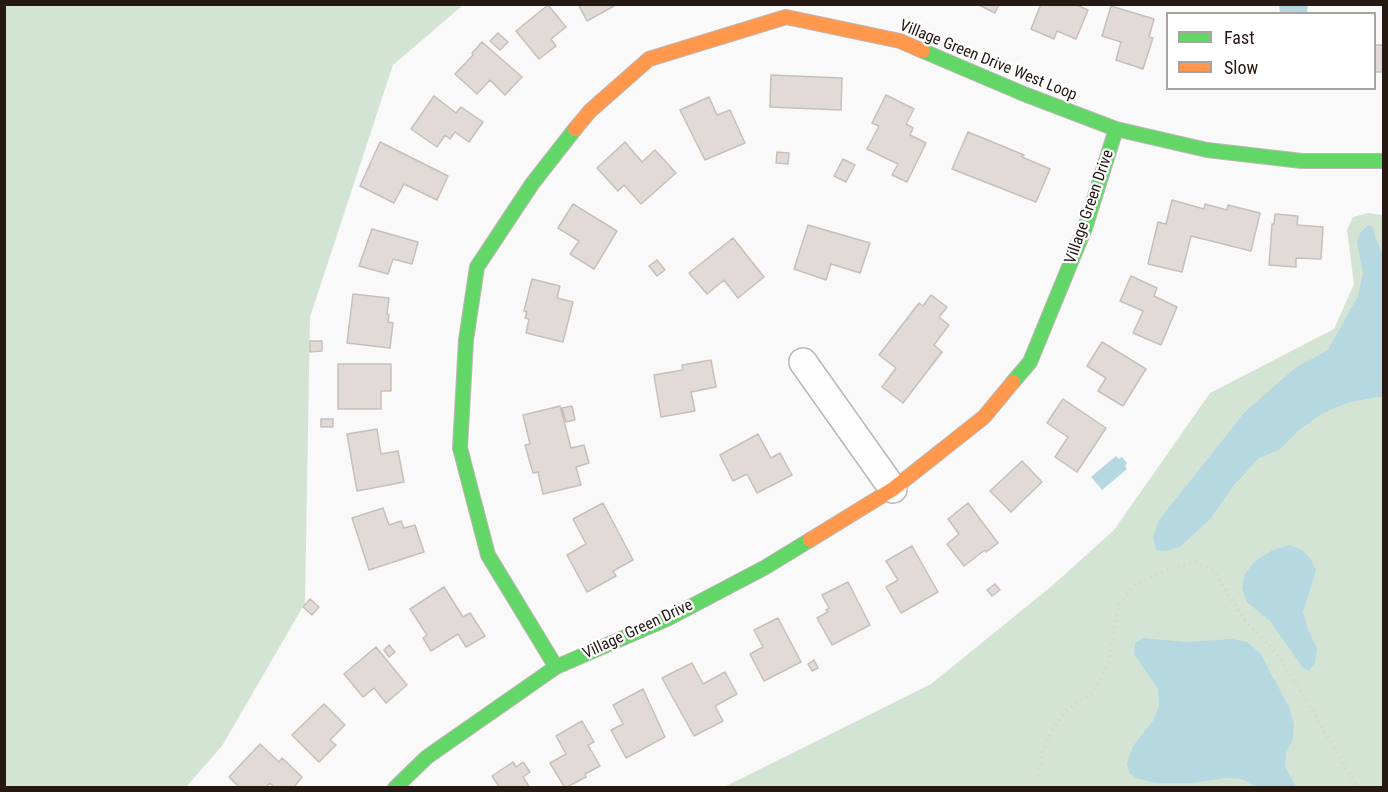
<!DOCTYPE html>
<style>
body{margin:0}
#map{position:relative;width:1388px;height:792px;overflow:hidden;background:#f9f9f9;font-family:"Roboto Condensed",sans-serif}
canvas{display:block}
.frame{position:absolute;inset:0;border:6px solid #261813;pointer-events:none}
.legend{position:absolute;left:1166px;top:12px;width:210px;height:78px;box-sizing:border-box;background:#fff;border:2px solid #a8a3a1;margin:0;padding:8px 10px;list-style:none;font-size:18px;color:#261813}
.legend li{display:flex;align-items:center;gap:12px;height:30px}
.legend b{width:30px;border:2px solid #a8a3a1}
</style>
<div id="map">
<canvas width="1388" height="792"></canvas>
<div class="frame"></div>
<ul class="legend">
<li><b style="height:8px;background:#63d668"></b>Fast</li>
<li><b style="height:8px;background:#ff974d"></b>Slow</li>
</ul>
</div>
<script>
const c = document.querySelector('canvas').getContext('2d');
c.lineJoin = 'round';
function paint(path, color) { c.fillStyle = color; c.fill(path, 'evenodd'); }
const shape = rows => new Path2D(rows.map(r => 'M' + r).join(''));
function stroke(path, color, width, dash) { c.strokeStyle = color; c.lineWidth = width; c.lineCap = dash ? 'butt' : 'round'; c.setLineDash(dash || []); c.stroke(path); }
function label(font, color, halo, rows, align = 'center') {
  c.font = font + ' "Roboto Condensed",sans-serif'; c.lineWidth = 4.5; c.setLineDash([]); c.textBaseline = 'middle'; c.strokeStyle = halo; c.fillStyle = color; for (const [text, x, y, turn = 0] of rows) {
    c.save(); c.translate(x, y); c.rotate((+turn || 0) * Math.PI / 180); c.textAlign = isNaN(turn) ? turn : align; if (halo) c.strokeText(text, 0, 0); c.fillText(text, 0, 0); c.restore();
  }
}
const green = shape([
 [5,4,463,5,393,65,310,317,305,603,222,746,186,787,5,787],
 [1368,213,1383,215,1383,787,722,788,931,684,1053,585,1114,530,1210,393,1334,329,1354,284,1347,230,1353,217]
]);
const water = shape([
 [1279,5,1308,5,1307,13,1280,13],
 [1368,225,1373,227,1375,237,1383,255,1383,398,1378,397,1347,403,1321,414,1299,430,1279,450,1259,458,1234,485,1211,518,1181,546,1167,551,1156,550,1153,537,1159,520,1245,412,1295,368,1328,350,1358,296,1363,273,1357,242,1360,233],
 [1116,456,1119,459,1122,457,1127,463,1125,466,1127,469,1102,490,1091,477],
 [1289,545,1302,550,1310,558,1316,570,1303,612,1308,630,1317,648,1315,663,1309,671,1303,668,1270,621,1247,602,1242,588,1245,574,1255,561,1273,550],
 [1144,638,1187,642,1232,639,1247,642,1260,653,1289,707,1294,724,1293,739,1286,753,1285,766,1296,787,1256,787,1242,779,1225,778,1192,783,1157,783,1138,779,1129,773,1127,763,1133,746,1153,721,1159,706,1158,689,1134,654,1135,643]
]);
const building = shape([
 [578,4,613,4,614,6,587,21,578,4],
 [977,4,999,4,995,13,977,4],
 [1041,4,1074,4,1088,10,1076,39,1057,31,1054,39,1031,29,1041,4],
 [548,5,566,27,551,39,556,46,539,59,516,31,548,5],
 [1111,6,1154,19,1149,37,1153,38,1143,69,1116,60,1121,42,1102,36,1111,6],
 [498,33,508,42,500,50,490,41,498,33],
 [482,42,522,77,505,95,490,80,477,94,455,74,473,55,472,53,482,42],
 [1374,45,1384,45,1384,95,1383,72,1374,72,1374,45],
 [771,75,842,78,841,110,770,107,771,75],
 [886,95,914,109,906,124,913,128,910,135,926,143,907,182,892,175,898,164,867,149,879,126,872,123,886,95],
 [434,96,456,113,461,107,483,122,469,142,455,132,450,139,445,135,437,147,411,129,434,96],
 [709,97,717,115,730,110,745,143,705,160,680,110,709,97],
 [968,132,1024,155,1022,157,1050,169,1036,202,952,169,968,132],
 [380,142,448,176,437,200,404,184,394,203,360,186,380,142],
 [625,142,642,162,655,150,676,173,641,204,624,185,618,191,597,168,625,142],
 [777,152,789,153,788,164,776,163,777,152],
 [843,159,855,165,846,182,834,176,843,159],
 [1172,200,1204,209,1205,204,1227,210,1228,205,1260,213,1251,251,1191,236,1182,272,1148,264,1158,222,1166,224,1172,200],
 [573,204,617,231,594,269,570,254,579,241,558,228,573,204],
 [1275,214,1298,216,1297,225,1323,227,1321,259,1296,258,1296,267,1269,265,1272,224,1274,224,1275,214],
 [808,225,870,243,860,273,831,264,826,280,794,269,808,225],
 [372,229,418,242,412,264,393,259,388,274,359,266,372,229],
 [733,238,764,277,738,298,724,280,707,294,689,273,733,238],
 [657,260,665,270,657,276,649,266,657,260],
 [1131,276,1157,288,1154,296,1177,307,1161,345,1133,333,1143,311,1120,301,1131,276],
 [532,279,560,286,557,298,573,302,563,342,526,333,529,319,525,318,527,312,524,311,532,279],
 [353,294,389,298,387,314,389,315,388,322,393,323,390,348,347,343,353,294],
 [931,295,947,307,939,317,949,325,934,345,942,352,903,403,882,387,896,368,879,355,919,303,923,306,931,295],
 [310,341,322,341,322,351,310,352,310,341],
 [1102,342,1146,369,1123,406,1098,391,1106,378,1087,366,1102,342],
 [711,360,716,387,691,392,695,411,661,417,654,375,683,370,682,365,711,360],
 [338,364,391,364,391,391,381,391,381,409,338,409,338,364],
 [1063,399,1106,428,1077,472,1055,457,1068,437,1047,423,1063,399],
 [560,406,571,448,584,445,589,463,576,467,581,485,543,494,538,472,533,473,525,445,530,444,523,415,560,406],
 [572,406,575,420,566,422,562,408,572,406],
 [321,419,333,419,333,427,321,427,321,419],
 [377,429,381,454,398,451,404,482,357,491,347,434,377,429],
 [758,434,771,458,780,453,792,475,757,493,747,474,733,481,720,455,758,434],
 [1022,461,1042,482,1011,512,990,491,1022,461],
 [603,503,633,560,613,571,616,576,587,592,567,555,586,544,573,519,603,503],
 [968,503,998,543,986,552,985,550,964,566,947,544,959,534,948,519,968,503],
 [383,508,389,525,401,521,404,528,415,525,424,552,369,570,352,518,383,508],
 [912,546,938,592,901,613,886,587,898,580,886,561,912,546],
 [848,582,870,625,832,645,817,618,828,612,826,610,829,608,822,595,848,582],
 [995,584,1000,590,992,596,987,590,995,584],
 [444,587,463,617,470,613,485,636,466,647,458,634,431,651,423,638,427,635,410,609,444,587],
 [310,599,319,607,312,615,303,607,310,599],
 [778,618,801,662,764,681,750,654,763,647,754,630,778,618],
 [389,645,395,652,389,657,384,650,389,645],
 [376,647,407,685,386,703,374,688,363,697,344,674,376,647],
 [814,660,818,668,812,671,808,664,814,660],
 [692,663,703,684,725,672,737,694,715,706,723,721,694,736,662,678,692,663],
 [643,689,665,737,626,758,611,730,623,724,613,705,643,689],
 [324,704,345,725,330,740,336,745,319,762,292,735,324,704],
 [582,721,594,742,588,745,600,766,585,774,586,777,565,788,550,763,566,754,556,736,582,721],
 [260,744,279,762,282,758,302,777,293,788,275,788,270,783,265,788,240,788,229,777,260,744],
 [513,762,516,767,523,762,530,772,523,777,530,788,500,788,492,776,513,762]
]);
const path = shape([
 [1038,776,1043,751,1053,729,1067,710,1095,691,1108,664,1119,604,1135,584,1170,569,1195,562,1214,571,1243,618,1273,649,1302,693,1358,788]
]);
const street = shape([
 [803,362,893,489]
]);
const fast = shape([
 [923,51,1024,94,1116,129,1207,150,1302,161,1384,161],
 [1013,382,1030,362,1085,228,1116,129],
 [556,667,488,555,460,448,466,340,477,267,532,184,575,129],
 [395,788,427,757,556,667,667,619,764,568,810,540]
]);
const slow = shape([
 [575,129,590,111,649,59,786,17,900,41,923,51],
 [810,540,893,489,984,417,1013,382]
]);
const streetNames = [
 ["Village Green Drive West Loop",988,61,22],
 ["Village Green Drive",1090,207,-71],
 ["Village Green Drive",638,630,-25]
];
paint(green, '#d4e4d4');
paint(water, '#b6d8e0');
paint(building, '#e2dad7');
stroke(building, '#c6c0bd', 1.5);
stroke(street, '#bdb6b4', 30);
stroke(fast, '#bdb6b4', 16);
stroke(slow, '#bdb6b4', 16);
stroke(path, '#d7d6d5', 4, [1.5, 4.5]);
stroke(street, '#fefefe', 27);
stroke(fast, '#63d668', 14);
stroke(slow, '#ff974d', 14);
label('16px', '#261813', '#fff', streetNames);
</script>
